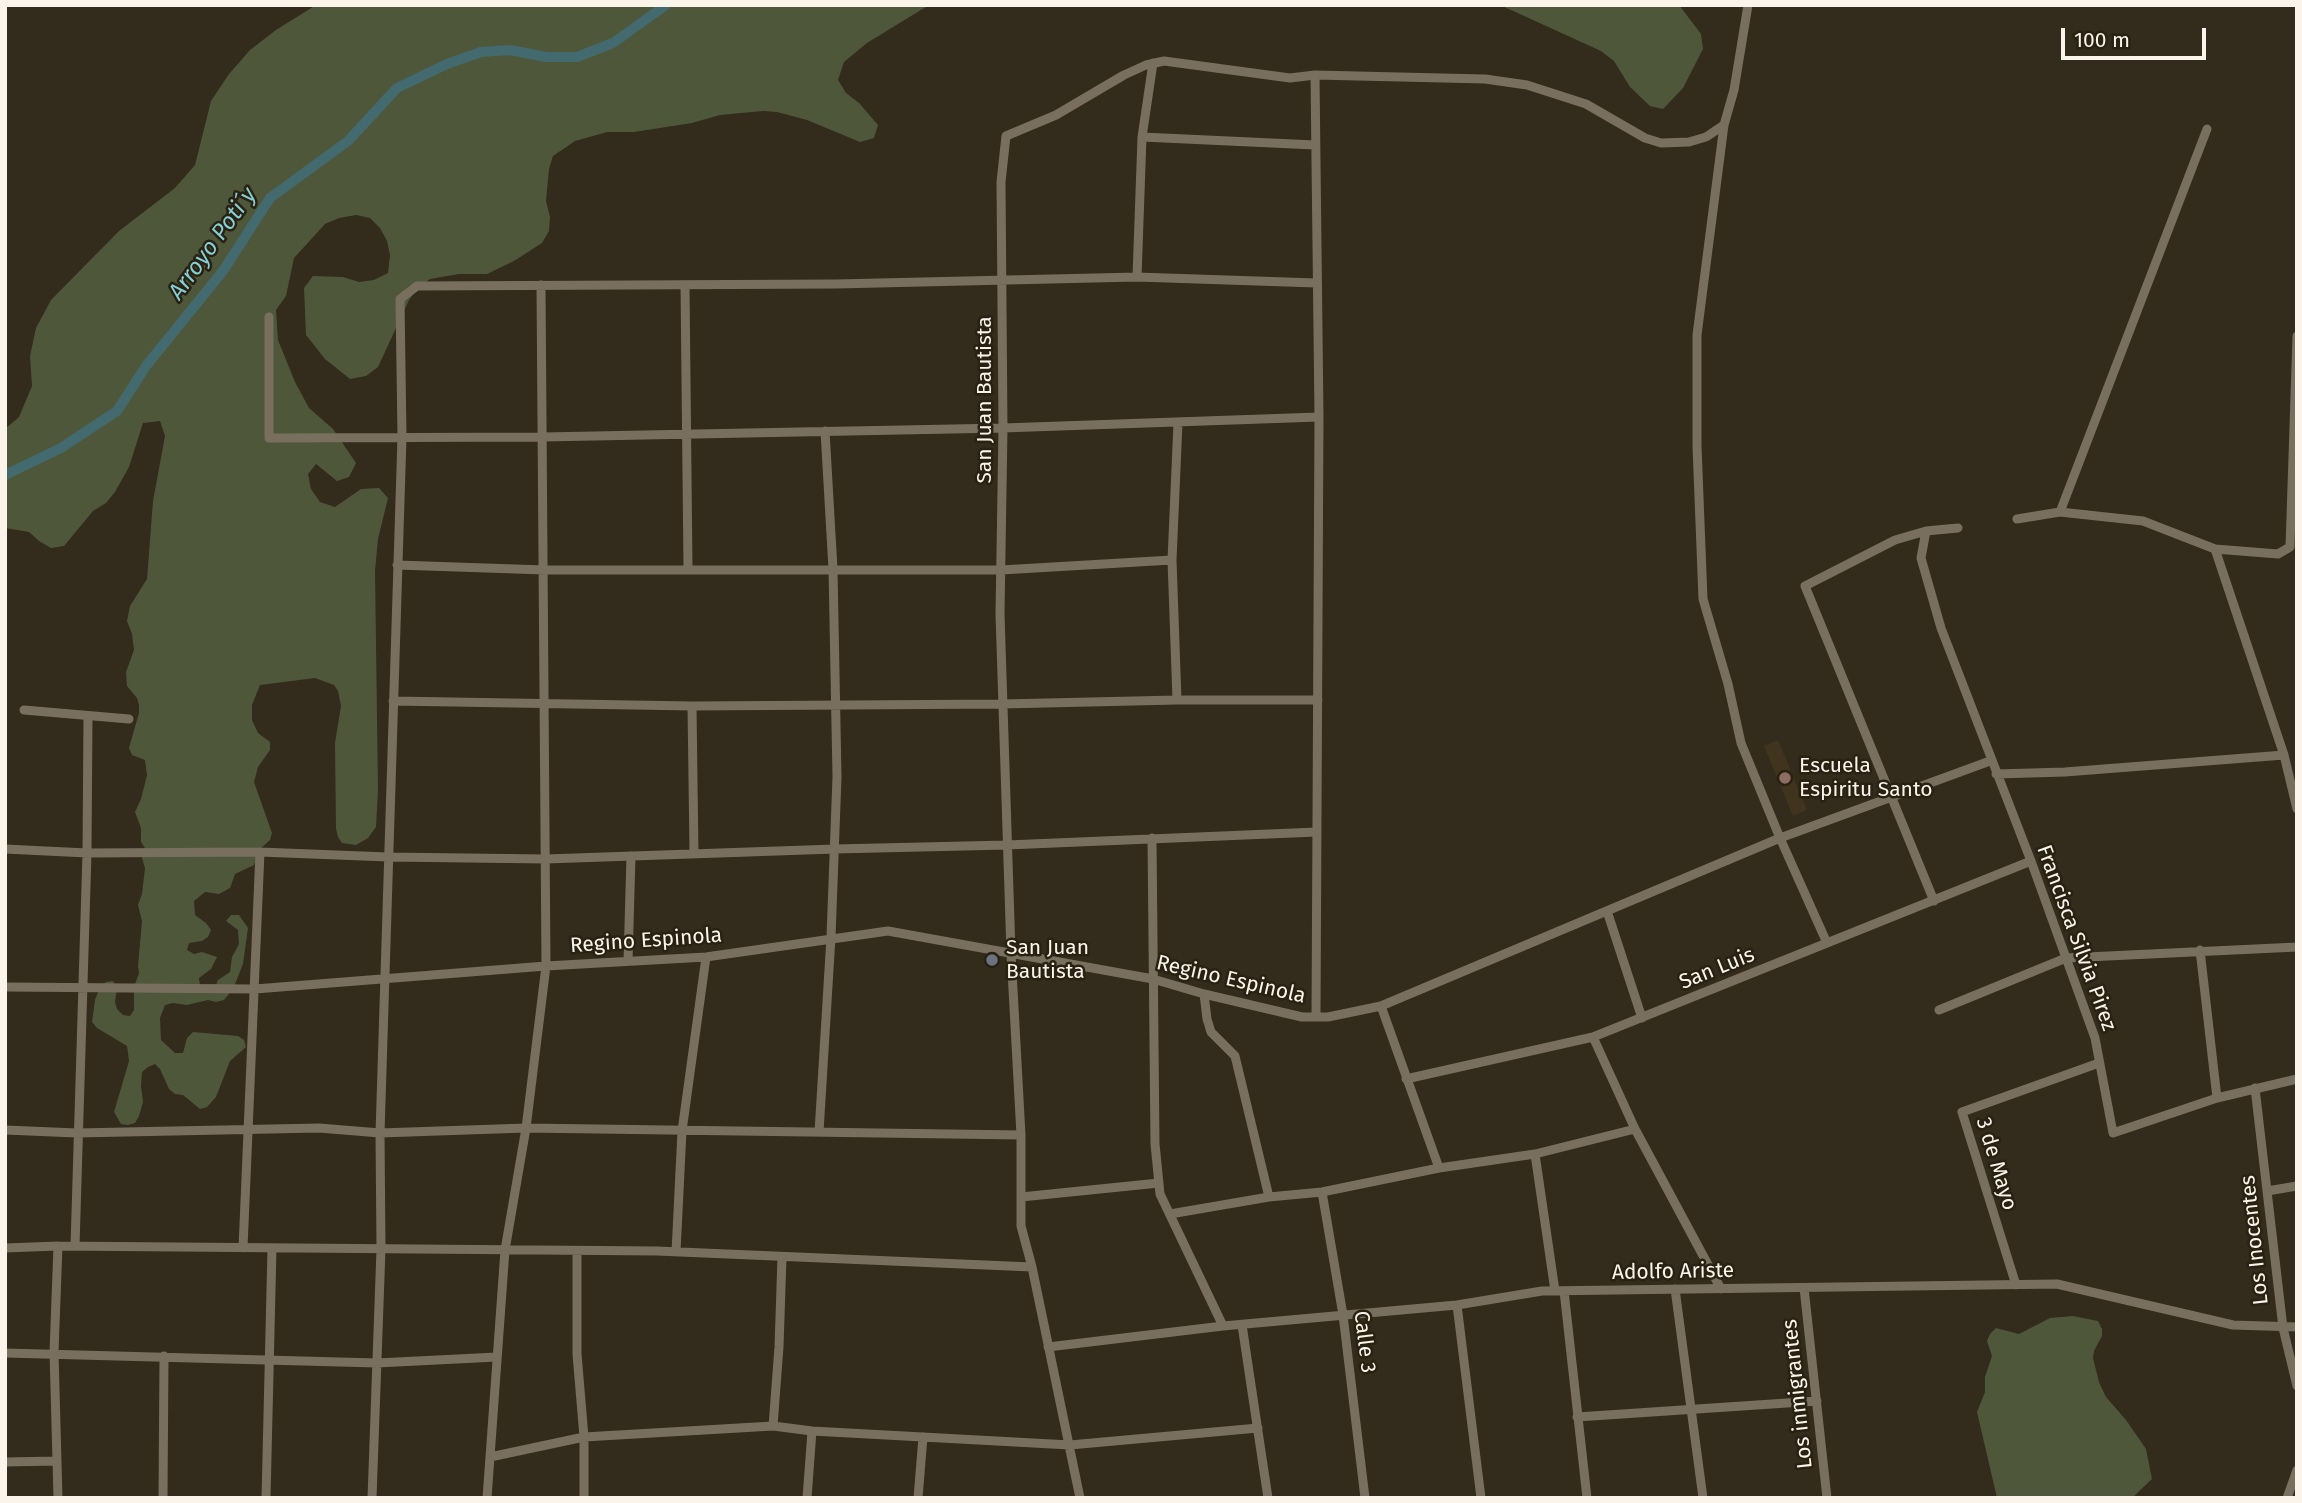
<!DOCTYPE html>
<meta charset="utf-8">
<style>
body{margin:0}
#map{position:relative;width:2302px;height:1503px;overflow:hidden;background:#332b1b;font-family:"Fira Sans",sans-serif}
canvas{display:block}
.frame{position:absolute;inset:0;border:7px solid #faf4ea;pointer-events:none}
.scale{position:absolute;left:2061px;top:28px;width:145px;height:32px;box-sizing:border-box;border:4px solid #faf4ea;border-top:0;padding-left:9px;font-size:21px;line-height:24px;white-space:nowrap;color:#faf4ea;-webkit-text-stroke:5px #292112;paint-order:stroke}
</style>
<div id="map">
<canvas width="2302" height="1503"></canvas>
<div class="frame"></div>
<div class="scale">100 m</div>
</div>
<script>
const c = document.querySelector('canvas').getContext('2d');
c.lineJoin = 'round';
function paint(path, color) { c.fillStyle = color; c.fill(path, 'evenodd'); }
const shape = rows => new Path2D(rows.map(r => 'M' + r).join(''));
function stroke(path, color, width, dash) { c.strokeStyle = color; c.lineWidth = width; c.lineCap = dash ? 'butt' : 'round'; c.setLineDash(dash || []); c.stroke(path); }
function label(font, color, halo, rows, align = 'center') {
  c.font = font + ' "Fira Sans",sans-serif'; c.lineWidth = 5; c.setLineDash([]); c.textBaseline = 'middle'; c.strokeStyle = halo; c.fillStyle = color; for (const [text, x, y, turn = 0] of rows) {
    c.save(); c.translate(x, y); c.rotate((+turn || 0) * Math.PI / 180); c.textAlign = isNaN(turn) ? turn : align; if (halo) c.strokeText(text, 0, 0); c.fillText(text, 0, 0); c.restore();
  }
}
const built = shape([
 [1778,740,1807,810,1793,816,1764,746]
]);
const forest = shape([
 [316,5,929,5,867,43,844,62,838,80,846,93,859,103,878,125,874,138,860,142,807,120,777,112,763,111,720,115,692,123,634,132,607,132,575,141,553,156,549,169,546,201,550,217,549,231,542,243,514,261,487,274,459,274,430,279,417,289,409,300,378,367,366,376,350,379,325,359,306,335,304,288,313,276,343,277,359,282,374,280,388,273,390,255,387,241,380,228,370,218,356,215,339,218,325,224,294,258,286,296,276,310,278,340,295,382,309,408,333,429,356,463,349,477,337,481,316,464,308,474,311,489,320,502,335,507,361,489,379,488,388,498,378,539,375,571,378,791,376,827,368,838,356,845,342,843,338,837,336,829,335,743,341,706,338,691,334,685,315,678,260,685,252,705,252,720,258,733,270,742,270,750,258,767,254,782,272,833,270,840,258,851,254,865,235,874,230,888,219,894,205,892,194,901,195,915,206,923,211,930,208,937,202,941,189,943,187,950,194,954,202,952,217,957,211,969,199,978,200,986,215,987,218,980,230,972,232,957,239,944,238,930,226,921,231,915,239,915,248,928,243,964,233,989,224,1000,216,1002,208,1000,187,1005,173,1003,165,1005,160,1018,161,1040,175,1053,183,1053,187,1038,193,1032,238,1036,244,1040,246,1047,230,1061,216,1097,207,1107,200,1109,183,1095,175,1094,169,1089,160,1069,155,1064,148,1067,142,1072,141,1086,143,1102,139,1116,135,1123,128,1125,121,1124,114,1112,129,1061,127,1046,97,1028,92,1022,93,1015,95,1000,100,987,106,982,113,981,117,988,115,1002,117,1009,123,1015,130,1016,134,1010,134,987,139,973,138,966,142,921,138,905,142,894,145,868,142,858,145,848,141,842,141,828,135,812,141,799,147,775,145,760,132,755,129,748,139,713,139,705,137,698,127,686,126,672,134,650,132,634,127,621,130,606,147,579,153,501,165,436,160,421,143,423,129,467,115,492,106,503,93,511,64,546,51,548,39,541,29,532,5,528,5,429,19,417,32,386,30,356,36,328,51,300,119,231,175,188,195,165,211,101,229,74,250,50,276,30],
 [1500,5,1679,5,1701,34,1703,49,1683,88,1663,109,1650,106,1630,87,1614,61,1601,51],
 [2073,1316,2098,1321,2102,1329,2102,1336,2094,1351,2093,1358,2099,1382,2106,1397,2126,1420,2146,1449,2152,1479,2132,1498,1997,1498,1977,1412,1985,1392,1985,1377,1992,1356,1987,1341,1990,1334,1996,1328,2019,1334,2050,1318]
]);
const canal = shape([
 [5,475,61,448,117,411,146,366,223,271,270,198,348,141,397,88,447,64,481,52,510,50,546,57,577,57,613,43,666,5]
]);
const minor = shape([
 [1315,75,1319,417,1316,1017],
 [1724,125,1697,335,1697,446,1703,599,1728,684,1741,743,1780,838,1827,943],
 [1142,137,1315,145],
 [1137,277,1142,137,1153,63],
 [685,285,688,569],
 [269,317,269,438,543,437,1003,428,1319,417],
 [2297,336,2290,547,2278,554,2215,549,2284,755,2297,809],
 [2060,512,2207,129],
 [2017,519,2060,512,2143,521,2215,549],
 [1926,531,1921,558,1941,628,2031,861,2095,1038,2113,1133,2217,1098,2297,1079],
 [397,565,545,570,1001,570,1172,560],
 [1177,700,1172,560,1178,423],
 [393,701,692,706,1002,704,1177,700,1318,700],
 [692,706,694,854],
 [24,710,129,719],
 [1996,774,2065,772,2284,755],
 [1152,838,1155,1144,1160,1194,1223,1326],
 [5,849,87,853,260,852,388,857,546,859,835,849,1007,845,1317,832],
 [1934,901,1805,586,1895,540,1926,531,1958,528],
 [1607,911,1642,1018],
 [2200,950,2217,1098],
 [628,961,631,856],
 [5,987,255,989,546,966,706,957,888,931,1153,979,1204,994,1302,1017,1328,1017,1381,1006,1780,838,1990,761],
 [1204,994,1207,1019,1211,1032,1235,1056,1269,1197],
 [1381,1006,1439,1168],
 [1939,1010,2066,958,2297,947],
 [1593,1037,1635,1129,1721,1289],
 [1406,1079,1593,1037,2031,861],
 [2255,1088,2283,1328,2297,1386],
 [5,1130,77,1133,319,1128,380,1133,526,1128,1021,1135],
 [819,1132,831,937,837,777,833,569,825,431],
 [1535,1154,1555,1291],
 [2267,1191,2297,1186],
 [1322,1192,1343,1315,1365,1498],
 [1021,1197,1159,1183],
 [1170,1214,1269,1197,1322,1192,1439,1168,1535,1154,1635,1129],
 [58,1246,54,1352,58,1498],
 [75,1246,87,853,88,716],
 [5,1248,58,1246,657,1251,1032,1267],
 [243,1248,260,852],
 [577,1251,577,1354,584,1437,584,1498],
 [676,1252,682,1131,706,957],
 [2016,1285,1962,1112,2099,1063],
 [1804,1288,1827,1498],
 [1675,1289,1703,1498],
 [1564,1291,1587,1498],
 [1457,1305,1481,1498],
 [1242,1325,1268,1498],
 [1048,1347,1223,1326,1457,1305,1542,1291,2057,1284,2233,1325,2297,1327],
 [5,1353,377,1363,497,1357],
 [1577,1417,1817,1401],
 [773,1426,779,1347,782,1257],
 [490,1457,584,1437,773,1426,812,1431,1070,1445,1258,1428],
 [5,1462,57,1461],
 [163,1498,164,1356],
 [266,1498,272,1248],
 [372,1498,381,1249,380,1133,402,437,400,299,417,286,836,284,1137,277,1316,283],
 [487,1498,505,1250,526,1128,546,966,541,285],
 [807,1498,812,1431],
 [918,1498,923,1437],
 [1080,1498,1032,1267,1021,1226,1021,1135,1011,953,1000,614,1003,428,1001,182,1006,136,1056,115,1124,75,1146,65,1164,61,1290,78,1315,75,1485,79,1527,85,1586,104,1645,138,1661,143,1689,142,1706,137,1724,125,1734,90,1748,5],
 [2287,1498,2297,1470]
]);
const markers = [
 [1785,778,7,"#8d6e63"],
 [992,960,7,"#6b7280"]
];
const streetNames = [
 ["San Juan Bautista",985,400,-90],
 ["Francisca Silvia Pirez",2076,938,70],
 ["Regino Espinola",646,941,-4],
 ["San Luis",1717,969,-22],
 ["Regino Espinola",1231,980,13],
 ["3 de Mayo",1996,1164,73],
 ["Los Inocentes",2255,1240,-96],
 ["Adolfo Ariste",1673,1272,-1],
 ["Calle 3",1364,1342,83],
 ["Los inmigrantes",1798,1394,-96]
];
const poiNames = [
 ["Escuela",1799,766],
 ["Espiritu Santo",1799,790],
 ["San Juan",1006,948],
 ["Bautista",1006,972]
];
const waterNames = [
 ["Arroyo Poti´y",213,244,-54]
];
paint(built, '#40341e');
paint(forest, '#4f573b');
stroke(canal, '#436a6e', 10);
stroke(minor, '#796f5e', 9);
for (const [x, y, r, color] of markers) { const dot = new Path2D(); dot.arc(x, y, r, 0, 2 * Math.PI); c.fillStyle = color; c.fill(dot); stroke(dot, '#292112', 2.5); }
label('21px', '#faf4ea', '#292112', streetNames);
label('21px', '#faf4ea', '#292112', poiNames, 'left');
label('italic 23px', '#85cfd7', '#292112', waterNames);
</script>
